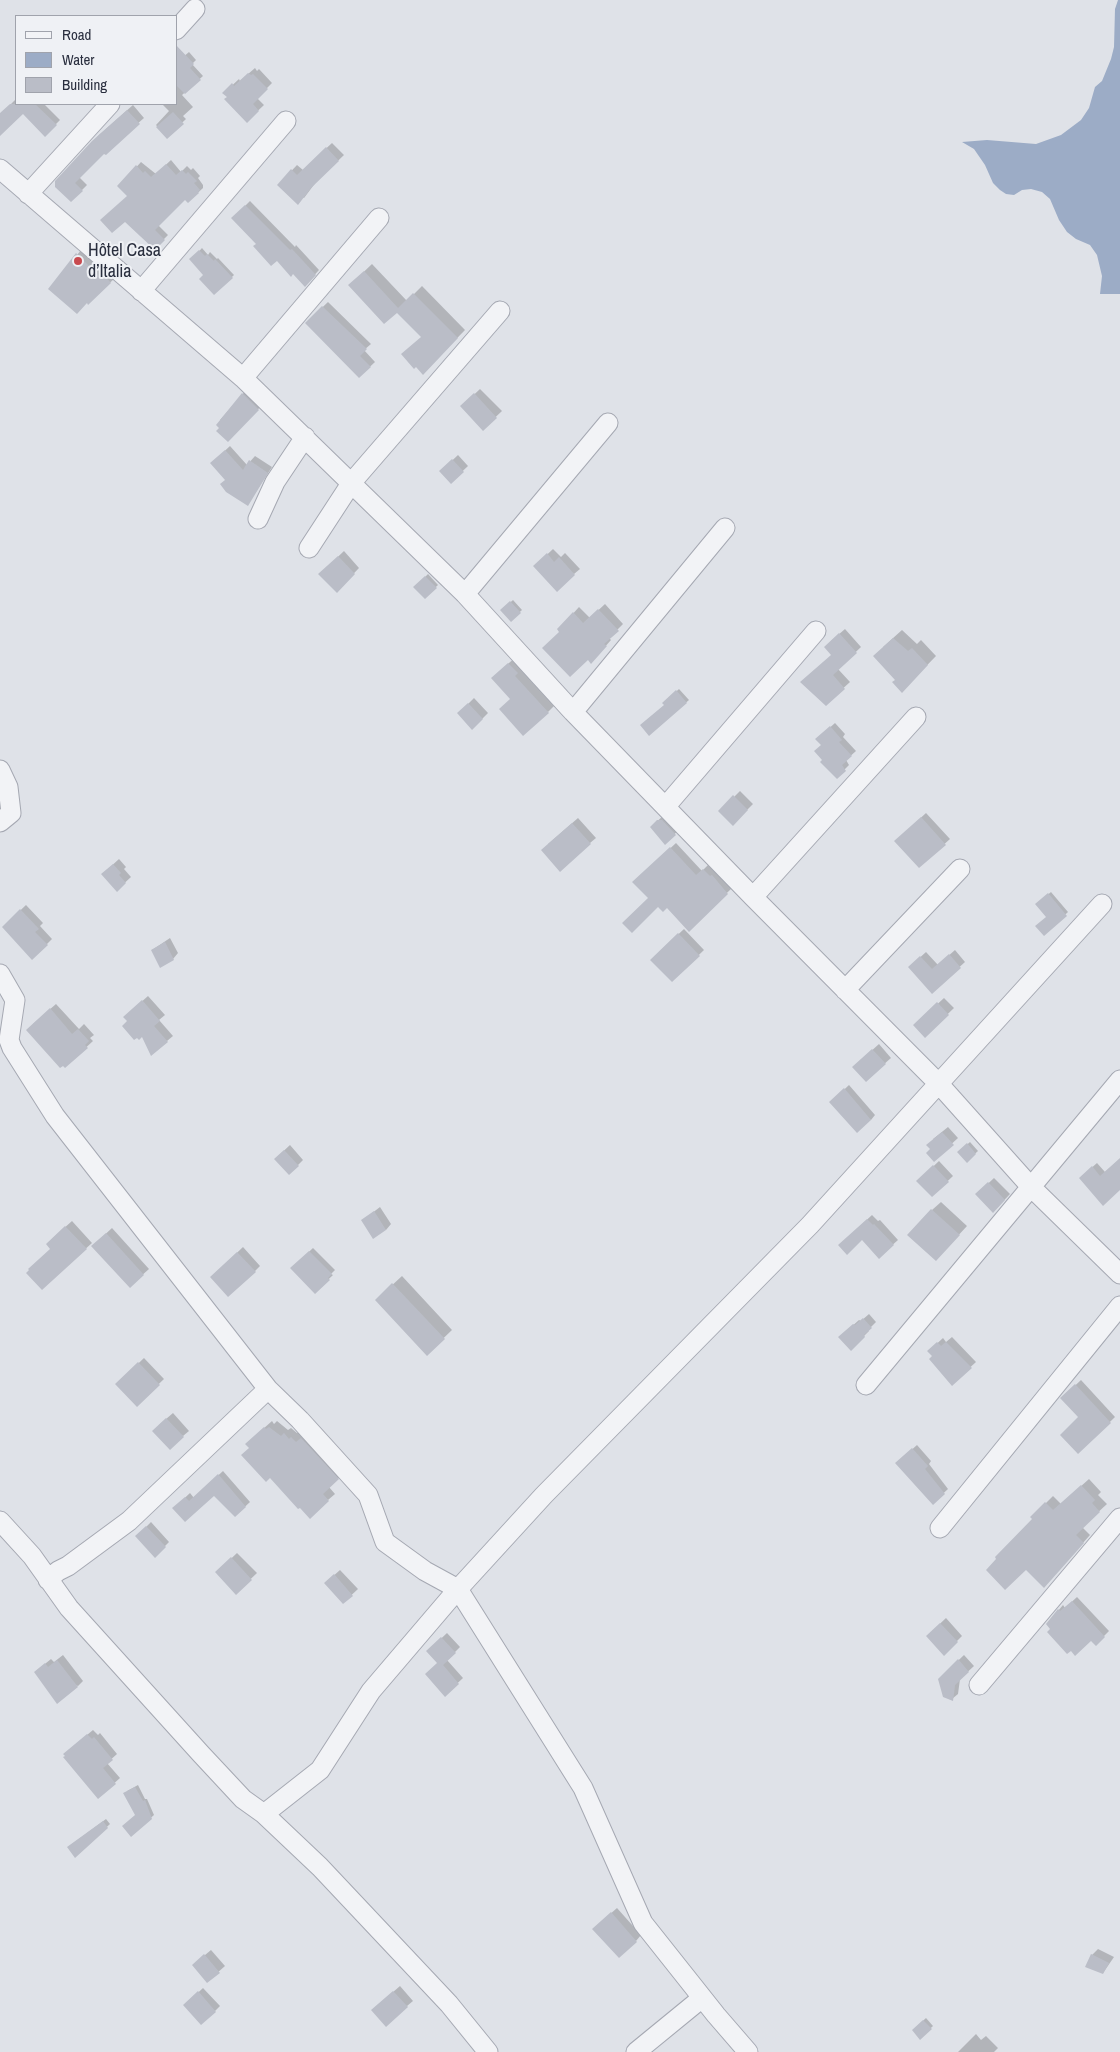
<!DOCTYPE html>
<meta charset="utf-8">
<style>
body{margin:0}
#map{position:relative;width:1120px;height:2052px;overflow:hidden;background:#dfe2e8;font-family:"Archivo Narrow",sans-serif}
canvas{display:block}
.legend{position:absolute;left:15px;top:15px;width:162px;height:90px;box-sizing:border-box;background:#eff1f5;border:1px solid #a0a3ac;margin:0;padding:6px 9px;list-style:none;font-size:15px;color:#292e3e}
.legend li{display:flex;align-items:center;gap:10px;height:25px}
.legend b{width:25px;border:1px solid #a0a3ac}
</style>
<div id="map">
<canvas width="1120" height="2052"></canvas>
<ul class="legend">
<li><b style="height:6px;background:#f2f3f6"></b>Road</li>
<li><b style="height:14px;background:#9cacc6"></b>Water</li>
<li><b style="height:14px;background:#babdc7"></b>Building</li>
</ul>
</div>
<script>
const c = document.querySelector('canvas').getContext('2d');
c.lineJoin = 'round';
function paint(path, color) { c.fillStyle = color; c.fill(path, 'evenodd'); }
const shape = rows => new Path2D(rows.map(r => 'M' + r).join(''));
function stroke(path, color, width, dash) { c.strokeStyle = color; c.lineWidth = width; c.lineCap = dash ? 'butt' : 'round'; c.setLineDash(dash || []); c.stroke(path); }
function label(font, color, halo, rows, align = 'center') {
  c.font = font + ' "Archivo Narrow",sans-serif'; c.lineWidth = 4; c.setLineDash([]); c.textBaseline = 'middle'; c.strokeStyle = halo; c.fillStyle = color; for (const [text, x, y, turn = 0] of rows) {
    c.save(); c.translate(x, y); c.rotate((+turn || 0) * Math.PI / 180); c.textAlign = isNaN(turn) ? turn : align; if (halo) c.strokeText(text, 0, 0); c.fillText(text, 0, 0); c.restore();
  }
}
const water = shape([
 [1118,0,1120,0,1120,294,1100,294,1102,276,1097,255,1090,245,1076,239,1067,232,1059,220,1050,199,1042,192,1031,189,1022,190,1014,195,1006,194,1000,190,993,183,985,165,974,149,962,142,987,140,1036,144,1061,135,1081,120,1089,108,1095,87,1102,81,1111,59,1114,47,1115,9]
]);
const shadow = shape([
 [189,52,196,60,192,64,203,76,182,95,193,107,183,116,186,119,167,137,156,125,169,111,162,104,176,104,176,63],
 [255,68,257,71,259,69,272,83,257,98,264,105,247,121,224,93,239,79,240,81],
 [16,99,16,104,44,104,60,120,45,135,23,113,0,123,0,115],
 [133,105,144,118,105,152,79,177,87,185,82,190,56,186,99,135],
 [332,143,344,155,316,182,304,198,278,185,297,165,303,170],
 [171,160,181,172,187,166,191,170,193,168,200,176,198,178,203,185,203,188,188,202,185,199,158,225,168,235,155,248,128,196,119,186,141,162,156,174],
 [250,201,295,247,296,245,319,270,309,281,293,273,277,259,233,218],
 [202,248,208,255,210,252,217,259,218,258,234,275,214,294,205,275,191,260],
 [81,250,104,273,106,270,114,279,88,303,50,289],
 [372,264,407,301,422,286,465,330,423,373,422,336,397,311,350,285],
 [328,302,371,344,364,350,375,362,359,377,306,323],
 [247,389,263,404,228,441,220,428,220,420],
 [480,389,502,411,483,429,462,406],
 [230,446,247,465,255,456,272,467,248,504,227,479,217,458],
 [458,455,468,466,451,482,441,471],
 [553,549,561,557,565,553,580,569,574,574,535,566],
 [344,551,359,568,337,591,320,574],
 [428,574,438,585,425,597,415,587],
 [513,600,522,610,511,620,502,610],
 [605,604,623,624,609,638,611,640,596,657,559,629,579,607,590,618],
 [845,629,861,647,838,669,850,682,826,704,832,654,831,641],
 [902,630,917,644,921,640,936,656,902,691,883,647],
 [517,656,556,704,548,712,511,698,501,670],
 [679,689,689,700,649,734,665,704,664,703],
 [474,698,488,713,482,719,464,708],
 [835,723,845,734,843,737,856,751,846,760,849,765,837,777,822,745,817,739],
 [740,791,753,804,733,824,720,811],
 [926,813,950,839,919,867,901,836],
 [664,815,680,829,665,843,651,827],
 [578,818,596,838,590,843,548,844],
 [676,843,702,871,708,865,732,888,689,930,667,906,650,898,634,882],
 [119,859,126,867,124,869,131,877,117,890,108,869],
 [1051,892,1068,912,1044,934,1047,917,1037,904],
 [26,905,43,923,40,926,52,939,33,958,3,927],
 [684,929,704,950,672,981,651,960],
 [170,938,178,953,173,959,152,950],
 [955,950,965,962,932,992,915,962,926,952,938,965],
 [148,996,165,1015,159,1020,173,1036,167,1041,143,1035,129,1021,130,1012],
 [944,998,954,1008,925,1036,915,1025],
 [56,1004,79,1029,84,1024,94,1035,90,1038,93,1041,65,1067,33,1024],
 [879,1044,891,1058,866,1080,859,1062],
 [849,1085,875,1115,871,1120,831,1102],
 [948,1127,958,1138,934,1160,933,1139],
 [970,1142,978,1151,967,1161,959,1152],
 [290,1145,303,1160,289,1174,275,1159],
 [1120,1159,1120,1189,1080,1178,1097,1163,1105,1172],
 [939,1161,953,1176,932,1196,918,1181],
 [994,1178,1010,1194,993,1212,977,1194],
 [941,1202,967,1226,944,1251,932,1210],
 [380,1207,391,1224,386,1230,363,1220],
 [872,1215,878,1221,880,1220,898,1240,879,1257,862,1239,844,1241],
 [72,1221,92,1243,42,1288,53,1238],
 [112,1228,149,1269,130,1286,98,1241],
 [243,1247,260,1266,255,1271,217,1272],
 [313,1248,335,1270,331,1274,333,1275,315,1292,292,1268],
 [402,1276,452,1330,427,1354,376,1300],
 [869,1314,876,1322,868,1330,869,1331,851,1349,840,1337,859,1320,861,1321],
 [952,1337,976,1362,952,1384,929,1351,943,1338,946,1342],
 [144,1358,164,1379,137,1405,117,1384],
 [1081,1380,1115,1417,1078,1453,1080,1417,1062,1398],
 [173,1413,189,1431,183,1436,159,1425],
 [272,1421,274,1424,277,1421,288,1430,291,1428,297,1433,299,1432,345,1472,329,1487,335,1494,328,1500,250,1448,254,1437],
 [917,1445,931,1461,929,1464,948,1489,933,1503,897,1463],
 [223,1471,250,1502,235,1516,214,1494,174,1508,190,1493,194,1498],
 [1089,1479,1101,1492,1098,1495,1107,1504,1082,1527,1090,1535,1044,1587,1034,1519,1032,1517,1053,1496,1061,1504],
 [151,1522,169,1542,155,1556,137,1536],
 [237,1553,257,1573,236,1593,217,1572],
 [340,1570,358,1589,343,1603,331,1578],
 [1077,1597,1109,1631,1096,1644,1091,1639,1052,1629,1047,1624,1063,1605,1065,1608],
 [946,1618,962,1636,944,1654,927,1636],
 [447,1633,460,1647,447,1660,463,1678,445,1695,439,1663,428,1651],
 [63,1655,83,1681,78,1686,35,1672,51,1659,54,1662],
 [964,1655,974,1666,960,1679,958,1694,952,1699,939,1679],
 [93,1730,98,1735,100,1733,117,1754,107,1763,120,1778,99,1797,70,1749],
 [138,1785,145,1799,147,1799,154,1815,131,1835,136,1815,127,1791],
 [106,1819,110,1824,75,1856,68,1847],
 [617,1908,641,1935,636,1941,600,1923],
 [1098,1949,1114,1957,1103,1973,1087,1966,1092,1955],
 [211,1950,225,1966,207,1982,199,1960],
 [400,1986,413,2001,407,2006,378,2005],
 [203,1988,220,2006,215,2011,185,2005],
 [926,2018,933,2026,920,2038,913,2030],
 [976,2034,981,2040,986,2036,998,2048,994,2052,958,2052]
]);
const building = shape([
 [176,45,194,64,190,68,201,80,185,94,176,85],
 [248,73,251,75,253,74,268,89,253,104,259,111,247,123,224,99,227,97,222,93,232,83,234,86],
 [10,104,35,104,57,125,45,137,23,114,0,136,0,113],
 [127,110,140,124,106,155,104,154,75,183,83,191,71,202,55,187,55,181,92,141],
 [173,112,184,124,167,139,156,127],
 [326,147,339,161,311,188,298,205,277,185,291,169,297,175],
 [166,164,176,175,182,170,186,174,188,172,197,181,194,183,200,190,198,192,199,193,188,203,185,200,155,230,165,240,155,250,125,222,112,233,100,220,127,196,117,186,136,165,143,173,145,171,151,177],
 [245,205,290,250,292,249,316,275,305,287,293,274,291,277,277,261,271,266,253,246,256,244,231,218],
 [199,250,205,256,207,254,214,261,215,259,233,278,214,295,199,279,203,275,189,259],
 [76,253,99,276,102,273,111,283,88,305,87,303,77,314,48,289],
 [364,271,398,308,413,293,458,338,423,375,416,367,414,369,401,354,421,337,397,313,384,324,348,285],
 [322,306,367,349,360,356,371,367,359,378,305,323],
 [242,393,259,410,228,442,216,431,219,428,216,425],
 [474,393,497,418,483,431,460,406],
 [225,450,243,470,249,460,268,473,248,506,226,492,220,484,225,480,210,463],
 [452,459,464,472,451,484,439,471],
 [547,553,554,562,559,557,575,575,557,592,533,566],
 [338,556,355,574,337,593,318,574],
 [425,576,437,588,425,599,413,587],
 [510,601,521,613,511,622,500,610],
 [598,609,619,631,604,644,607,646,591,664,588,660,570,677,542,648,559,632,557,629,573,612,583,623],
 [839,633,857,653,833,675,845,689,826,706,800,682,831,655,824,647],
 [893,638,908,651,912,648,928,665,902,693,892,682,895,680,873,656],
 [508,663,518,673,515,676,549,713,523,736,499,709,510,699,491,678],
 [676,690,687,703,649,736,640,725,664,705,662,703],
 [468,703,483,719,472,730,457,713],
 [830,726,842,740,839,742,852,756,842,765,846,771,837,779,820,762,822,760,814,751,821,745,815,739],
 [733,795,748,810,733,826,718,811],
 [921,817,946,845,919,868,894,841],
 [657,820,662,820,676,835,665,845,650,827],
 [572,823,591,844,560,872,541,850],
 [670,847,696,875,703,869,710,876,712,875,728,894,689,932,667,908,663,912,658,907,632,933,622,923,648,898,632,882],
 [113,864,121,873,119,875,126,883,117,892,101,874],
 [1048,893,1067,916,1044,936,1035,926,1046,917,1035,904],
 [20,909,39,929,35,932,48,945,32,960,2,927],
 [678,933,700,956,672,982,650,960],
 [165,942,174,960,160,968,151,950],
 [949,954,961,968,932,994,908,967,920,956,932,969],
 [142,1000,160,1021,154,1026,168,1042,151,1056,142,1037,139,1040,137,1038,134,1040,122,1026,127,1021,123,1017],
 [937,1002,949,1015,925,1038,913,1025],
 [50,1008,72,1034,78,1029,89,1041,85,1045,88,1048,65,1068,63,1066,60,1068,26,1030],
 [872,1049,886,1064,866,1082,852,1067],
 [844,1088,871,1120,857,1133,829,1102],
 [942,1132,954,1145,934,1162,926,1153,930,1149,926,1145],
 [967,1143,976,1154,967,1163,957,1152],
 [284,1150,299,1166,289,1175,274,1159],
 [1120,1158,1120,1190,1103,1206,1079,1178,1092,1166,1100,1176],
 [933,1165,949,1182,932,1197,916,1181],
 [988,1182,1005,1200,993,1213,975,1194],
 [931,1209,960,1235,936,1261,907,1235],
 [374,1211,386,1230,373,1239,361,1220],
 [867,1219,873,1225,874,1224,894,1245,879,1259,862,1240,847,1255,838,1245],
 [65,1226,87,1249,42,1290,26,1273,29,1270,28,1269,50,1249,46,1244],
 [106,1233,144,1275,130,1288,91,1246],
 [309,1251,332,1274,328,1278,330,1280,315,1294,290,1268],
 [237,1252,256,1272,228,1297,210,1277],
 [392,1283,445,1339,427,1356,375,1300],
 [863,1318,872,1328,864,1335,865,1337,851,1351,838,1337,853,1324,855,1325],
 [937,1342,941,1346,946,1342,972,1368,952,1386,929,1359,932,1356,927,1351],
 [138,1362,160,1385,137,1407,115,1384],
 [1075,1384,1111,1423,1078,1454,1060,1435,1078,1417,1060,1398],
 [166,1418,184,1437,170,1450,152,1431],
 [264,1427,266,1429,269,1427,281,1436,284,1433,289,1439,291,1437,296,1442,301,1438,339,1479,323,1494,329,1501,310,1519,300,1508,298,1509,270,1478,266,1482,241,1455,249,1448,245,1444],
 [912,1448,928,1466,925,1469,945,1494,933,1505,895,1463],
 [218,1474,246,1507,235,1517,214,1496,185,1522,172,1508,185,1497,189,1501],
 [1081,1485,1095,1500,1092,1503,1100,1512,1076,1535,1084,1543,1044,1588,1026,1570,1005,1590,986,1570,996,1559,995,1557,1032,1519,1030,1517,1045,1502,1053,1510],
 [146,1526,166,1547,155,1558,135,1536],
 [231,1557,252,1580,236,1595,215,1572],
 [334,1574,353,1596,343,1604,324,1583],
 [1072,1601,1105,1637,1096,1646,1091,1641,1075,1656,1071,1651,1067,1654,1047,1632,1050,1629,1046,1624,1058,1609,1060,1611],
 [940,1623,958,1642,944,1656,926,1636],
 [441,1637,456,1653,443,1665,459,1684,445,1697,425,1674,437,1663,426,1651],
 [958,1659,969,1672,955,1685,953,1701,943,1697,938,1679],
 [57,1660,78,1687,57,1704,34,1672,45,1663,48,1667],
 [87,1734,92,1739,94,1737,113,1760,103,1768,116,1784,98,1799,63,1757,65,1756,63,1754],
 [135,1787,143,1801,145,1800,152,1819,131,1837,122,1826,135,1815,123,1793],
 [103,1821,108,1828,75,1858,67,1847],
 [611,1912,637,1942,619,1958,592,1929],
 [204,1954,220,1973,207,1983,192,1965],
 [1091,1954,1109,1963,1103,1974,1085,1967],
 [198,1991,216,2012,201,2025,183,2005],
 [393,1991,408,2007,386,2027,371,2010],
 [923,2020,932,2029,920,2040,912,2030]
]);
const street = shape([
 [176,30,195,9],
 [0,169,243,378,465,594,573,712,753,897,939,1084,1031,1187,1120,1274],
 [28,194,110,104],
 [141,291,286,121],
 [243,378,379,218],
 [258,519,275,482,305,437],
 [309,548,352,482,500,311],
 [465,594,608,423],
 [573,712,725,528],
 [0,770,8,787,11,813,0,822],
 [666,806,816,631],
 [753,897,916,717],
 [0,974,15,1000,9,1040,12,1048,55,1116,268,1389,300,1420,368,1495,385,1542,425,1571,458,1589,583,1788,643,1923,716,2015,748,2052],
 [845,990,960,869],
 [866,1385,1120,1080],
 [0,1521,32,1556,69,1608,201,1754,243,1799,264,1814,320,1867,449,2004,488,2052],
 [940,1528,1120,1306],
 [48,1580,58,1571,68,1566,129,1521,268,1389],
 [979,1685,1120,1518],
 [264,1814,320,1770,371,1691,458,1589,544,1495,810,1225,1102,904],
 [636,2052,702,1998]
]);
const markers = [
 [78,261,5,"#c84a4f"]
];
const poiNames = [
 ["Hôtel Casa",88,251],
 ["d’Italia",88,272]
];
paint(water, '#9cacc6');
paint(shadow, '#0003');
paint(building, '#babdc7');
stroke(street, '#a5a8b2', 21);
stroke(street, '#f2f3f6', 19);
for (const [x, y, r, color] of markers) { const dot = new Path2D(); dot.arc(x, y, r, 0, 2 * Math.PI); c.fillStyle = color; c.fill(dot); stroke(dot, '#eff1f5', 2); }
label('18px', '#292e3e', '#eff1f5', poiNames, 'left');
</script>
